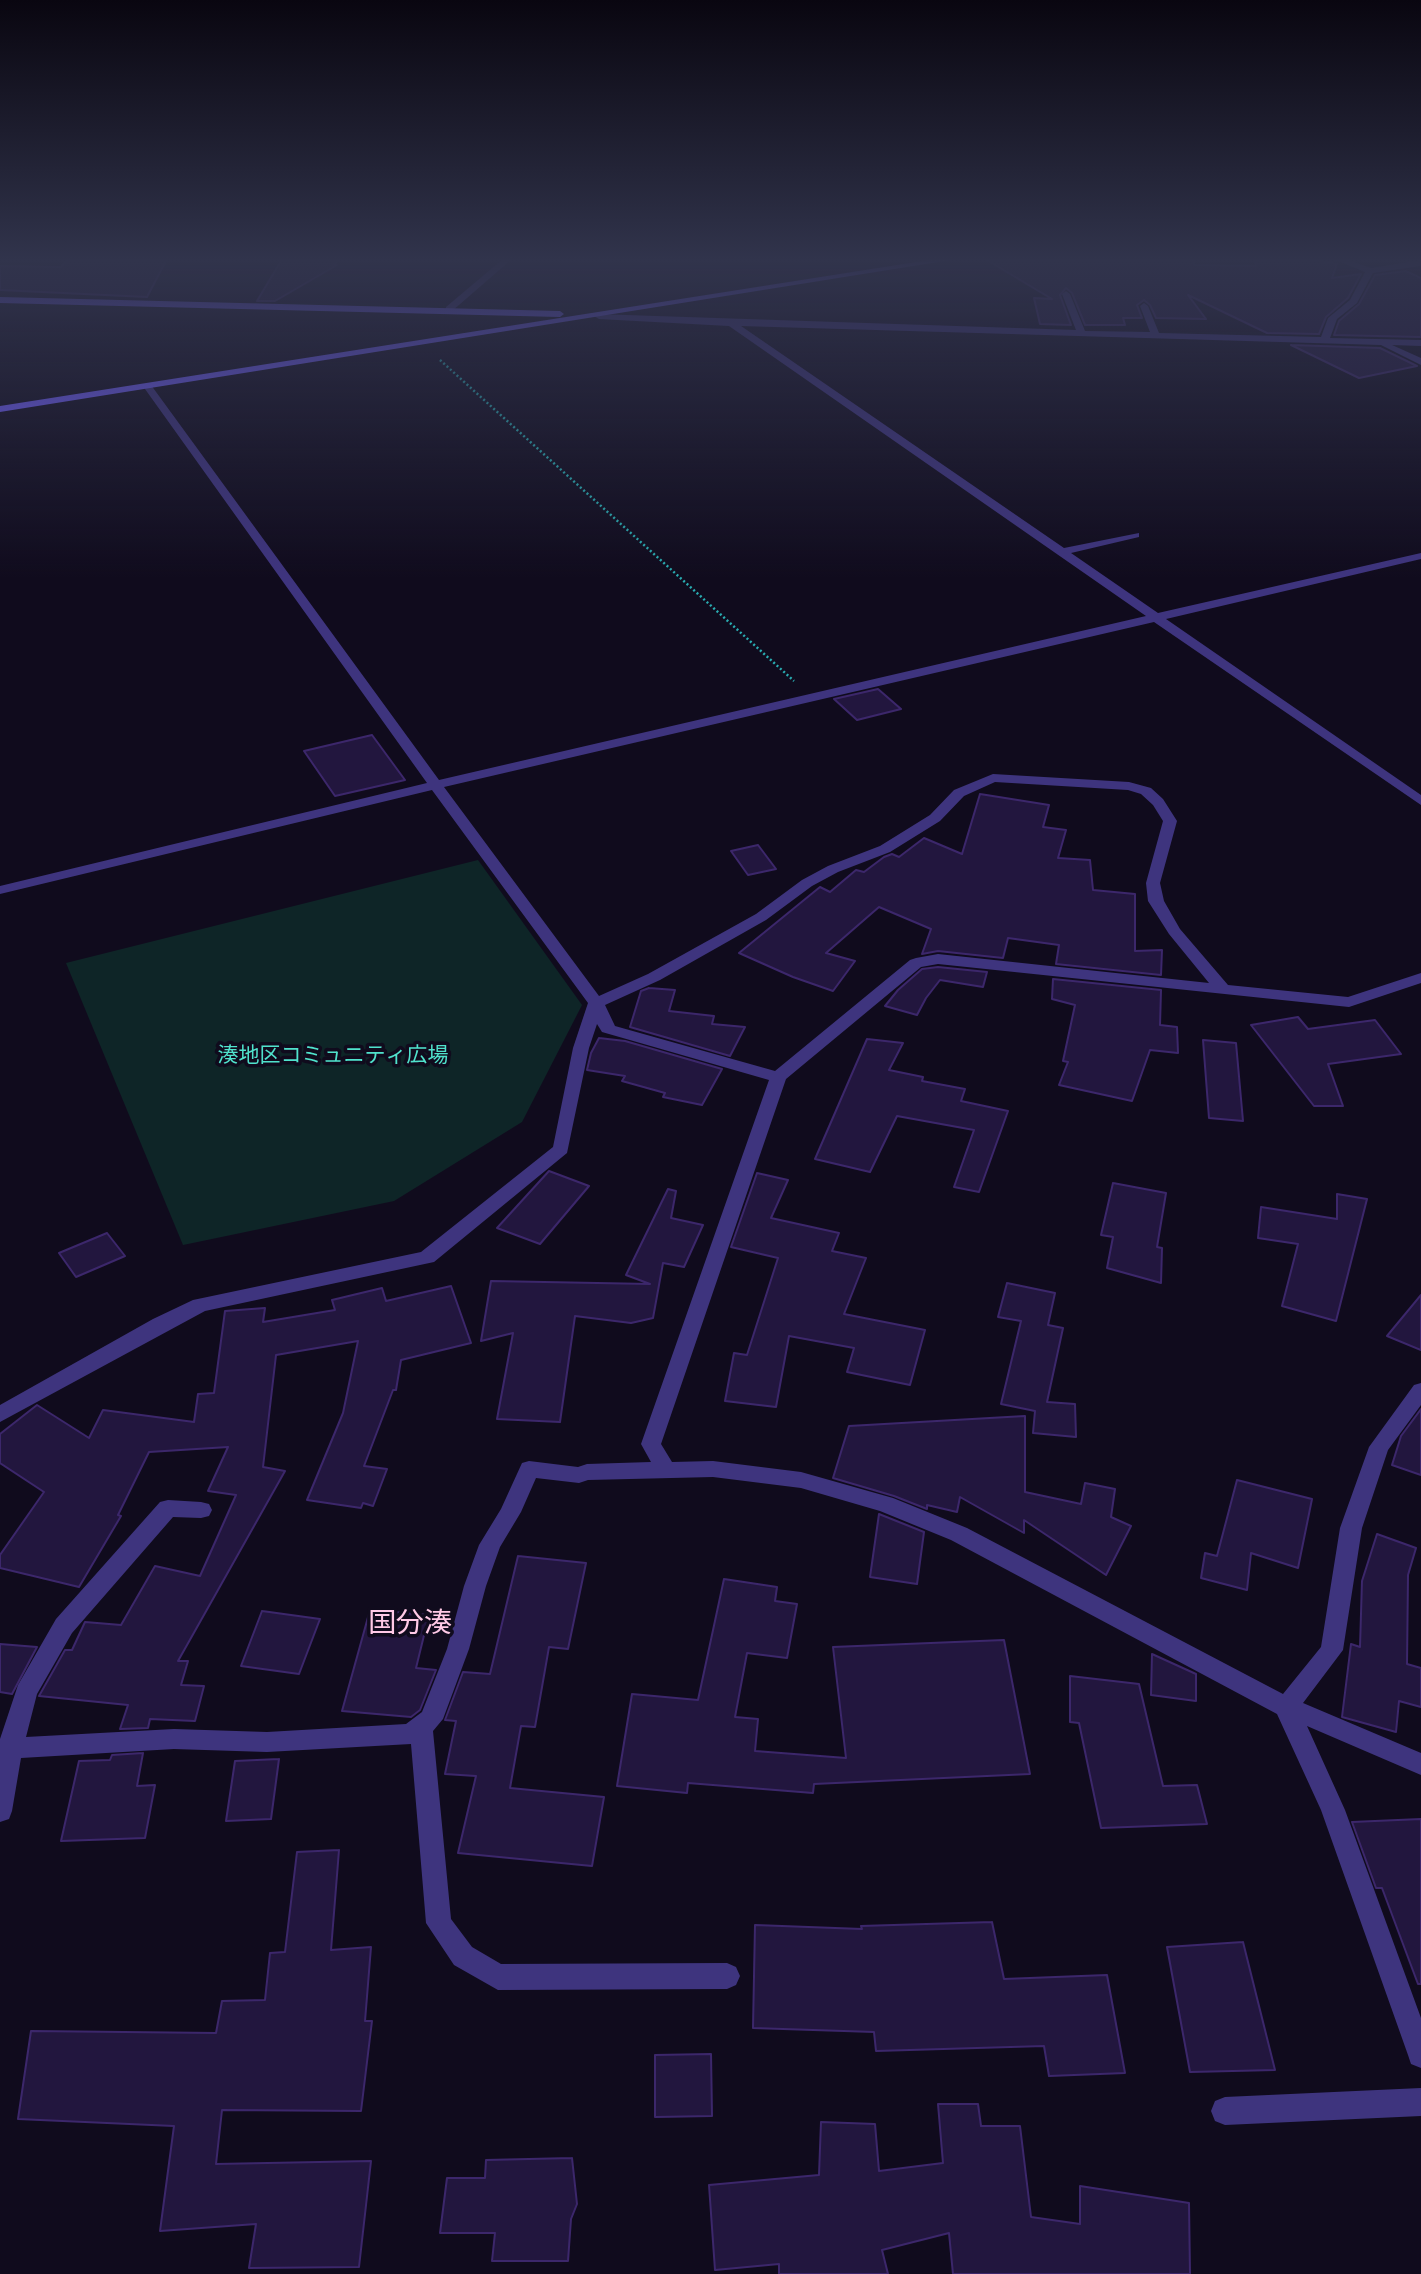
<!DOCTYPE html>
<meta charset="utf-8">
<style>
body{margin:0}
canvas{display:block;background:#100b1d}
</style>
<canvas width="1421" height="2274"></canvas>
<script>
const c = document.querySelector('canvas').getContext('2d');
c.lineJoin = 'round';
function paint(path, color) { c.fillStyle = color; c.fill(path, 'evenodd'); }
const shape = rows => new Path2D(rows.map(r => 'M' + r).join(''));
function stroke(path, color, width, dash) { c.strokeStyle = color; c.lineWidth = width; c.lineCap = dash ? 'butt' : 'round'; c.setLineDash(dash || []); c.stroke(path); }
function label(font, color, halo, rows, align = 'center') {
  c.font = font + ' Quicksand,"Noto Sans JP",sans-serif'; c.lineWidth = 7; c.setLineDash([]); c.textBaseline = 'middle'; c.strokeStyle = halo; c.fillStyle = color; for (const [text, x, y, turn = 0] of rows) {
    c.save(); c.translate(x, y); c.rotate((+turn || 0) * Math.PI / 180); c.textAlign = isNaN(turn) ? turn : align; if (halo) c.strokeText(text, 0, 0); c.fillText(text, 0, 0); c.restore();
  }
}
const green = shape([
 [478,860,582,1005,522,1122,394,1201,183,1245,66,963]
]);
const building = shape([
 [68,259,167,259,147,297,0,290,0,266,61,267,68,259],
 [282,259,341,259,333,264,337,265,275,301,257,301,282,259],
 [985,259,1195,259,1194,265,1256,266,1254,259,1310,259,1337,264,1332,278,1361,274,1348,298,1326,317,1319,334,1267,333,1188,295,1206,319,1156,318,1150,305,1144,300,1137,305,1142,318,1123,318,1125,325,1085,325,1072,293,1066,288,1060,295,1071,325,1040,324,1034,298,1052,299,985,259],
 [1406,271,1421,278,1421,337,1334,335,1339,321,1359,304,1375,275,1406,271],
 [1291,345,1380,348,1417,366,1359,378,1291,345],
 [878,689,901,709,857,720,834,699,878,689],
 [372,735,405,780,335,796,304,751,372,735],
 [980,794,1049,805,1043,827,1066,830,1058,858,1090,860,1093,890,1135,894,1135,951,1162,950,1161,975,1056,964,1059,945,1008,938,1003,958,938,951,922,954,931,929,879,907,826,953,855,961,833,991,793,977,739,953,820,887,830,892,856,870,864,872,884,857,892,854,899,857,924,838,962,854,980,794],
 [758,845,776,869,748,875,731,851,758,845],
 [938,967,987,972,983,987,940,980,926,998,917,1015,885,1006,898,990,922,969,938,967],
 [1053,979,1161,990,1160,1025,1177,1027,1178,1053,1150,1050,1132,1101,1059,1085,1068,1062,1063,1061,1075,1005,1052,999,1053,979],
 [649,988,675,990,669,1011,714,1016,712,1024,745,1027,730,1056,630,1027,641,991,649,988],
 [1298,1017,1308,1029,1375,1020,1401,1054,1328,1064,1343,1106,1314,1106,1251,1025,1298,1017],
 [599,1038,625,1041,722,1069,702,1105,663,1097,665,1093,622,1081,625,1076,587,1070,591,1053,599,1038],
 [867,1039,903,1043,889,1070,923,1077,922,1081,965,1089,961,1101,1008,1111,979,1192,954,1187,974,1130,897,1116,870,1172,815,1159,867,1039],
 [1203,1040,1236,1043,1243,1121,1209,1118,1203,1040],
 [549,1171,589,1186,540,1244,497,1228,549,1171],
 [757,1173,788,1180,771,1218,839,1233,832,1251,866,1258,844,1314,925,1330,910,1385,847,1372,854,1348,789,1336,776,1407,725,1401,734,1353,747,1355,778,1258,731,1247,757,1173],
 [1113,1183,1166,1193,1157,1247,1162,1248,1161,1283,1107,1268,1113,1237,1101,1235,1113,1183],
 [668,1189,676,1191,671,1218,703,1225,684,1267,663,1263,653,1318,631,1323,575,1316,560,1422,497,1419,513,1333,481,1341,491,1281,650,1284,626,1275,668,1189],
 [1337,1194,1367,1199,1336,1321,1282,1306,1298,1244,1258,1238,1261,1207,1337,1219,1337,1194],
 [107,1233,125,1256,76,1277,59,1253,107,1233],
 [1007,1283,1055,1293,1048,1325,1063,1328,1047,1402,1075,1404,1076,1437,1033,1433,1035,1411,1001,1404,1021,1321,998,1317,1007,1283],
 [451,1286,471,1343,401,1360,396,1390,393,1390,364,1466,387,1469,373,1506,363,1503,361,1508,307,1500,343,1413,358,1341,276,1355,263,1467,285,1471,178,1661,188,1661,181,1685,204,1686,195,1721,150,1719,148,1728,120,1729,128,1705,39,1696,65,1650,72,1650,85,1622,121,1625,155,1566,200,1576,236,1495,208,1491,228,1447,149,1452,118,1515,121,1516,79,1587,0,1568,0,1555,44,1492,0,1463,0,1434,37,1405,89,1438,103,1410,194,1422,198,1394,214,1393,225,1311,265,1308,263,1322,335,1310,332,1300,382,1288,386,1301,451,1286],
 [1421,1295,1421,1350,1387,1336,1421,1295],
 [1421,1409,1421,1475,1392,1465,1401,1436,1421,1409],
 [1025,1416,1025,1492,1081,1504,1085,1483,1115,1489,1111,1517,1131,1526,1106,1575,1024,1520,1024,1533,960,1497,957,1512,927,1505,927,1509,894,1496,833,1478,849,1426,1025,1416],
 [1237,1480,1312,1499,1298,1568,1251,1553,1247,1590,1201,1578,1205,1553,1217,1556,1237,1480],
 [879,1514,924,1532,917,1584,870,1577,879,1514],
 [1377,1534,1416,1548,1408,1575,1407,1664,1421,1668,1421,1707,1399,1701,1396,1732,1342,1717,1351,1644,1360,1647,1362,1581,1377,1534],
 [518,1556,586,1563,568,1649,549,1647,535,1727,521,1726,510,1788,604,1797,592,1866,458,1853,476,1776,445,1774,456,1721,445,1720,463,1672,490,1674,518,1556],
 [724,1579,777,1587,775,1601,797,1604,787,1658,747,1653,735,1717,758,1719,755,1751,846,1758,833,1647,1004,1640,1030,1774,814,1784,813,1793,688,1783,687,1793,617,1786,632,1694,698,1700,724,1579],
 [370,1610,429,1615,416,1668,436,1670,420,1710,411,1717,342,1711,370,1610],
 [262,1611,320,1619,299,1674,241,1666,262,1611],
 [0,1644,37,1647,12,1694,0,1692,0,1644],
 [1152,1654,1196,1674,1196,1701,1151,1695,1152,1654],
 [1070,1676,1139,1684,1163,1786,1197,1785,1207,1824,1101,1828,1079,1723,1070,1722,1070,1676],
 [143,1753,137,1786,155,1785,145,1838,61,1841,79,1761,110,1760,112,1755,143,1753],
 [279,1759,271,1819,226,1821,235,1761,279,1759],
 [1421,1819,1421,1984,1418,1984,1382,1888,1376,1888,1352,1822,1421,1819],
 [339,1850,331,1950,371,1947,365,2021,372,2021,361,2111,222,2110,216,2164,371,2161,359,2267,249,2268,256,2224,160,2231,174,2126,18,2119,31,2031,216,2033,222,2001,265,2000,270,1953,285,1952,297,1852,339,1850],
 [992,1922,1004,1979,1107,1975,1125,2073,1049,2076,1044,2046,876,2051,874,2032,753,2028,755,1925,862,1929,861,1926,992,1922],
 [1243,1942,1275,2070,1190,2072,1167,1947,1243,1942],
 [711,2054,712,2116,655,2117,655,2055,711,2054],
 [938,2104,978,2104,981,2126,1020,2126,1031,2217,1080,2224,1080,2186,1189,2203,1190,2274,953,2274,949,2233,882,2250,888,2274,779,2274,779,2264,715,2270,709,2185,819,2175,821,2122,875,2124,879,2171,943,2163,938,2104],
 [572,2158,577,2204,571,2219,568,2261,492,2261,495,2233,440,2233,447,2178,485,2178,486,2160,572,2158]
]);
const path = shape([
 [440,360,794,681]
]);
const street = shape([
 [503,259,512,259,452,311,446,311,446,307,503,259],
 [1333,259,1346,259,1371,268,1421,260,1421,266,1373,273,1357,303,1337,319,1330,338,1421,340,1421,346,1392,345,1421,358,1421,365,1381,345,741,326,1064,548,1139,533,1139,537,1071,553,1158,613,1421,553,1421,559,1166,619,1421,795,1421,805,1154,622,444,787,599,996,648,974,756,914,802,880,828,866,880,846,930,815,954,790,993,774,1129,782,1151,788,1163,799,1177,821,1160,883,1164,901,1180,929,1228,985,1348,997,1421,973,1421,983,1349,1007,938,964,921,967,786,1079,661,1444,672,1462,713,1461,801,1472,893,1498,967,1528,1283,1694,1321,1647,1340,1528,1369,1447,1414,1385,1421,1383,1421,1405,1388,1450,1362,1528,1343,1650,1303,1703,1421,1753,1421,1775,1307,1726,1345,1810,1421,2018,1421,2068,1411,2064,1408,2055,1321,1810,1277,1714,951,1540,880,1511,801,1488,713,1477,588,1480,579,1483,536,1478,521,1512,500,1547,486,1586,469,1649,443,1719,433,1731,451,1919,472,1947,501,1964,727,1963,736,1967,740,1976,736,1985,727,1989,498,1990,454,1965,426,1923,411,1744,267,1752,174,1749,21,1758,12,1811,9,1819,0,1822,0,1739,18,1685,56,1619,160,1502,168,1500,201,1502,209,1504,212,1510,209,1516,201,1518,173,1517,72,1633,37,1694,26,1737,174,1729,267,1732,406,1724,422,1712,447,1649,464,1586,479,1545,501,1509,522,1463,529,1461,578,1467,587,1464,651,1462,641,1444,769,1080,602,1032,597,1024,589,1048,567,1153,434,1262,205,1311,0,1422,0,1405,153,1319,193,1300,421,1252,553,1147,573,1048,588,1003,432,790,0,894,0,886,427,783,145,389,145,385,151,385,439,780,1146,616,729,326,599,319,594,316,596,314,1076,330,1062,294,1066,291,1070,294,1085,331,1150,332,1140,306,1144,303,1148,306,1159,333,1321,337,1328,318,1350,300,1365,272,1333,259],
 [995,782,1128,790,1141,794,1153,805,1163,821,1146,883,1148,901,1169,934,1209,983,938,954,916,958,910,960,775,1071,615,1026,605,1005,660,980,766,920,812,886,838,872,890,852,940,821,964,796,995,782],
 [1421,2088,1421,2116,1225,2125,1215,2121,1211,2111,1215,2101,1225,2097,1421,2088]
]);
const secondary = shape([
 [935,259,957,259,0,412,0,406,935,259],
 [0,297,560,311,564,314,560,317,0,303,0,297]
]);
const parkNames = [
 ["湊地区コミュニティ広場",333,1056]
];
const nearQuarternames = [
 ["国分湊",410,1624]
];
paint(green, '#0e2527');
paint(building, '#22163e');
stroke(building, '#3c276b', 2);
stroke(path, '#29acb1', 2.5, [2, 2.5]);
paint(street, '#3e347e');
paint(secondary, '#725eff');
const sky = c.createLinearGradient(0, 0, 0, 578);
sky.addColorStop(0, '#090610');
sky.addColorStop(0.45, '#31344c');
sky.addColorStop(1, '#31344c00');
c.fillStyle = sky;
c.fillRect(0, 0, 1421, 578);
label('21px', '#50e2cc', '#100b1d', parkNames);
label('28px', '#ffc9e6', '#100b1d', nearQuarternames);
</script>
